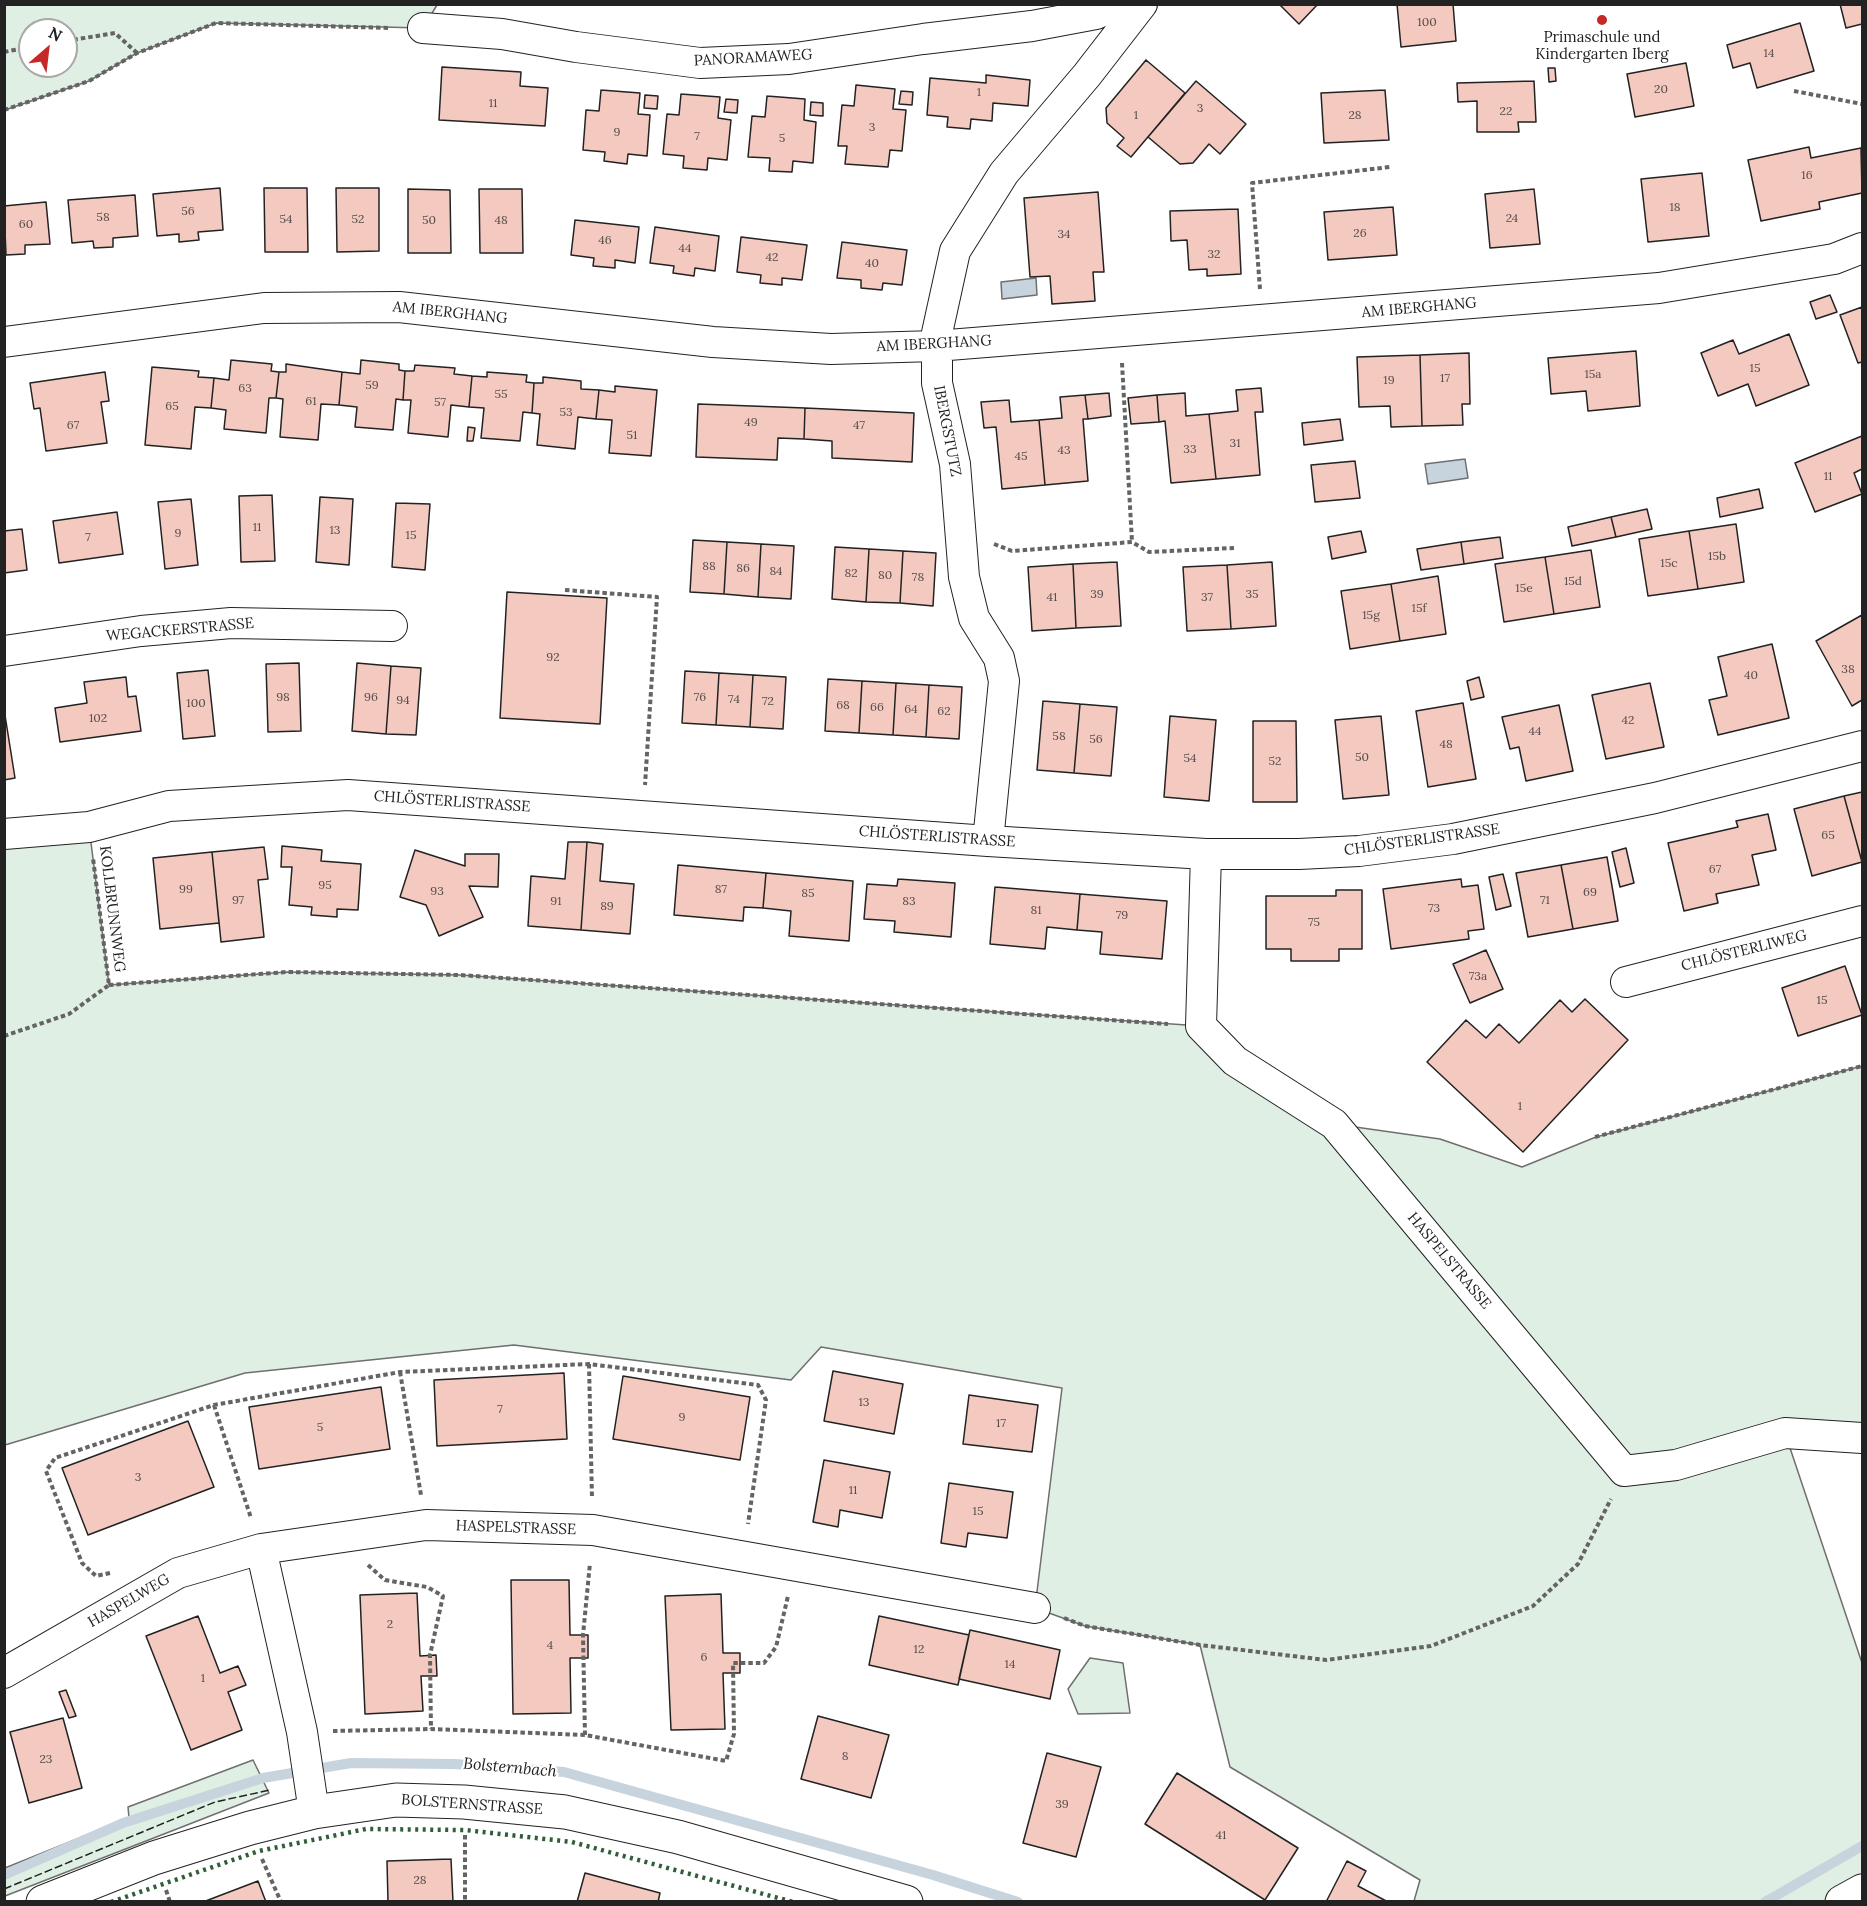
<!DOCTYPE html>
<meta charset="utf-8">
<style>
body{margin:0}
#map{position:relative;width:1867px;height:1906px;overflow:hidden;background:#fff;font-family:Lora,serif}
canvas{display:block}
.frame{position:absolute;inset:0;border:6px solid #222;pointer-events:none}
.north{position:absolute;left:18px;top:18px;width:60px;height:60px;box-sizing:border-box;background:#fff;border:2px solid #a7a7a7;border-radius:50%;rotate:28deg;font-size:16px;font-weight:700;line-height:24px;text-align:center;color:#222}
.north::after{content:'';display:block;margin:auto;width:21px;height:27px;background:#c62828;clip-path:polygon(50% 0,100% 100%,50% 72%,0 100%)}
</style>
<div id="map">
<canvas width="1867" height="1906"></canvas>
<div class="frame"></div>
<div class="north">N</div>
</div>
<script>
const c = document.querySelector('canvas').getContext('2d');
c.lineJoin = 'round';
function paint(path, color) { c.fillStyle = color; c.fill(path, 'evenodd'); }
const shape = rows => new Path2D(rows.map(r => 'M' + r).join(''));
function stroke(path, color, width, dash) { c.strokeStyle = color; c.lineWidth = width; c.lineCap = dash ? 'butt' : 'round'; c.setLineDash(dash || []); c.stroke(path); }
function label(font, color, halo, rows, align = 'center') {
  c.font = font + ' Lora,serif'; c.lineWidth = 4.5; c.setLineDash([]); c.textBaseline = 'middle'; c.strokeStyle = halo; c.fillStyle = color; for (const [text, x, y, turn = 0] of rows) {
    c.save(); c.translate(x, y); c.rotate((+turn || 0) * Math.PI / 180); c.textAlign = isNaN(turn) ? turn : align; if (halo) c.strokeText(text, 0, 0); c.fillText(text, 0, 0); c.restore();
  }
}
const green = shape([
 [4,5,437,5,423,28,216,23,137,53,89,81,5,110,4,5],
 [30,30,66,30,66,66,30,66,30,30],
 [89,827,109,985,287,972,460,975,1201,1026,1334,1124,1440,1139,1522,1167,1596,1137,1862,1066,1862,1438,1785,1433,1862,1663,1862,1891,1842,1902,1414,1901,1420,1880,1230,1767,1200,1645,1085,1626,1035,1608,1062,1388,821,1347,791,1380,514,1345,245,1373,5,1445,5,834,89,827],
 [1090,1658,1123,1663,1130,1713,1078,1714,1068,1689,1090,1658],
 [253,1760,269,1793,5,1896,5,1868,129,1818,128,1807,253,1760]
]);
const water = shape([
 [1036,278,1037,295,1002,299,1001,282,1036,278],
 [1465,459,1468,478,1428,484,1425,464,1465,459]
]);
const stream = shape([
 [4,1875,123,1823,263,1778,351,1763,455,1764,564,1772,933,1875,1018,1902],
 [1765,1902,1862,1846]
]);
const building = shape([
 [1279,4,1318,4,1299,24,1279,4],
 [1397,4,1453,4,1456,41,1401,47,1397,4],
 [1840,4,1862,4,1862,24,1846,28,1840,4],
 [1800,23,1814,71,1757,88,1750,63,1733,68,1727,45,1800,23],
 [1146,60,1185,93,1131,157,1117,146,1124,138,1107,123,1106,108,1146,60],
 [1686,63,1694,106,1635,117,1627,74,1686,63],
 [442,67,521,72,520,86,548,88,545,126,439,120,442,67],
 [1548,68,1555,68,1556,81,1549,82,1548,68],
 [986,75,1030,80,1028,106,993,103,992,121,971,119,970,129,947,127,948,117,927,115,930,78,986,83,986,75],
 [1196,81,1246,124,1220,154,1209,144,1193,163,1180,164,1148,137,1196,81],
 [1534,81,1536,122,1518,122,1519,132,1477,132,1477,101,1458,102,1457,83,1534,81],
 [856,85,895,89,893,109,906,110,902,151,890,150,888,167,845,164,847,146,838,146,842,105,854,106,856,85],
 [601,90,640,93,638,114,650,115,647,156,628,154,627,164,604,161,605,152,583,150,586,110,599,111,601,90],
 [1385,90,1389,140,1324,143,1321,93,1385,90],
 [901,91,913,92,912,105,899,104,901,91],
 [681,94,720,97,718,118,731,120,727,160,708,158,707,170,683,168,684,156,663,154,667,114,679,115,681,94],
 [645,95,658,96,657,109,644,108,645,95],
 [767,96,805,99,804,120,816,122,813,163,793,161,792,172,769,171,770,158,748,157,752,116,765,117,767,96],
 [726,99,738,100,737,113,724,112,726,99],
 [811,102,823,103,823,116,810,115,811,102],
 [1809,147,1811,158,1861,148,1862,193,1819,202,1820,209,1761,221,1748,160,1809,147],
 [1702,173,1709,236,1648,242,1641,179,1702,173],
 [220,188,223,230,198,232,199,240,179,242,179,234,157,236,153,194,220,188],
 [264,188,307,188,308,252,265,252,264,188],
 [336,188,379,188,379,251,337,252,336,188],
 [408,189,450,190,451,253,408,253,408,189],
 [479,189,522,189,523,253,480,253,479,189],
 [1534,189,1540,244,1490,248,1485,194,1534,189],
 [1098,192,1104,272,1093,272,1095,301,1052,304,1050,276,1030,277,1024,198,1098,192],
 [135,195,138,236,113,238,113,247,94,248,93,241,72,243,68,200,135,195],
 [46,202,50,244,25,245,25,254,6,255,4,206,46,202],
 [1393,207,1397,255,1328,260,1324,212,1393,207],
 [1238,209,1241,274,1207,276,1207,269,1189,270,1187,240,1171,241,1170,211,1238,209],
 [575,220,639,227,635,263,615,260,615,268,593,266,594,258,571,255,575,220],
 [655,227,719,236,715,271,695,268,694,276,673,273,674,266,650,263,655,227],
 [741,237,807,245,802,280,782,278,782,285,760,283,761,275,737,272,741,237],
 [842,242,907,250,902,285,883,283,882,290,861,288,861,280,837,278,842,242],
 [1830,295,1837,312,1816,319,1810,302,1830,295],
 [1862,307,1862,362,1858,363,1840,315,1862,307],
 [1789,334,1809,385,1756,406,1748,384,1718,396,1701,353,1733,340,1739,354,1789,334],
 [1636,351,1640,406,1588,411,1586,391,1551,394,1548,358,1636,351],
 [1469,353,1470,404,1462,404,1463,425,1422,426,1420,355,1469,353],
 [1420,355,1422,426,1391,427,1390,406,1359,407,1357,357,1420,355],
 [231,360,272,364,271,371,279,372,276,398,269,398,266,433,224,429,226,410,211,408,214,378,229,380,231,360],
 [361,360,399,364,399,370,405,371,403,400,396,399,393,430,355,427,357,407,339,405,342,372,360,374,361,360],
 [286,364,342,372,339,405,321,404,318,440,280,437,283,399,276,398,279,372,286,372,286,364],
 [415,365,455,368,454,374,472,376,469,407,451,405,448,437,408,433,411,400,403,400,405,371,414,371,415,365],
 [152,367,199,371,198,377,214,378,211,408,195,407,191,449,145,445,152,367],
 [105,372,109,401,101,402,107,443,46,451,40,408,34,409,30,383,105,372],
 [487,372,527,375,526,382,534,383,532,413,523,412,520,441,481,438,484,408,469,407,472,376,487,377,487,372],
 [543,377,581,381,581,389,599,390,596,419,578,417,575,449,537,445,540,414,532,413,534,383,543,383,543,377],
 [615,386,657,390,651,456,609,453,612,420,596,419,599,390,615,392,615,386],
 [1261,388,1263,412,1255,412,1260,475,1216,479,1209,414,1238,411,1236,390,1261,388],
 [1109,393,1111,416,1088,419,1085,395,1109,393],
 [1185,393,1186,416,1209,414,1216,479,1171,483,1165,421,1159,422,1157,395,1185,393],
 [1085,395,1088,419,1083,419,1088,481,1045,485,1039,420,1062,418,1060,397,1085,395],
 [1157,395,1159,422,1131,424,1128,398,1157,395],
 [1009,400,1011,422,1039,420,1045,485,1002,489,996,427,984,428,981,402,1009,400],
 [698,404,805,408,804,439,778,438,777,460,696,457,698,404],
 [805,408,914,413,912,462,832,458,832,441,804,439,805,408],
 [1340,419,1343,440,1304,445,1302,423,1340,419],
 [468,427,475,428,473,441,467,441,468,427],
 [1862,436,1862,469,1854,473,1862,494,1815,512,1795,463,1862,436],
 [1355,461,1360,498,1315,502,1311,465,1355,461],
 [1759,489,1763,508,1720,517,1717,498,1759,489],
 [272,495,275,561,241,562,239,496,272,495],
 [320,497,353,499,349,565,316,562,320,497],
 [191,499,198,565,165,569,158,502,191,499],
 [396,503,430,504,425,570,392,567,396,503],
 [1647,509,1652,529,1616,537,1611,517,1647,509],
 [117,512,123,554,59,563,53,521,117,512],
 [1611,517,1616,537,1572,546,1568,527,1611,517],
 [1736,524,1744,582,1698,589,1689,531,1736,524],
 [22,529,27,570,4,573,4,531,22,529],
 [1361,531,1366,552,1332,559,1328,537,1361,531],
 [1689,531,1698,589,1648,596,1639,539,1689,531],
 [1500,537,1503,558,1464,564,1461,542,1500,537],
 [693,540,727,542,724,594,690,592,693,540],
 [727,542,761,544,758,597,724,594,727,542],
 [1461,542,1464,564,1421,570,1417,549,1461,542],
 [761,544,794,546,791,599,758,597,761,544],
 [835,547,869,549,866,602,832,599,835,547],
 [869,549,903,551,900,603,866,602,869,549],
 [1591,550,1600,607,1554,614,1545,557,1591,550],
 [903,551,936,553,933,606,900,603,903,551],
 [1545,557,1554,614,1504,622,1495,564,1545,557],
 [1117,562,1121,626,1076,628,1073,564,1117,562],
 [1272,562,1276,626,1231,629,1227,565,1272,562],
 [1073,564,1076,628,1032,631,1028,567,1073,564],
 [1227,565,1231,629,1187,631,1183,567,1227,565],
 [1438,576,1446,634,1400,641,1391,584,1438,576],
 [1391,584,1400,641,1350,649,1341,591,1391,584],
 [507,592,607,598,600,724,500,718,507,592],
 [1862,615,1862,700,1852,706,1816,641,1862,615],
 [1772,644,1789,718,1718,735,1709,700,1727,696,1718,657,1772,644],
 [299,663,301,731,268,732,266,664,299,663],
 [357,663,391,666,386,734,352,731,357,663],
 [391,666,421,668,416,735,386,734,391,666],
 [208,670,215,736,183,739,177,673,208,670],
 [685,671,719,673,716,725,682,723,685,671],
 [719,673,753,675,750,727,716,725,719,673],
 [753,675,786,677,783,729,750,727,753,675],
 [126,677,128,697,136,696,141,731,60,742,55,708,87,703,84,682,126,677],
 [1479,677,1484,697,1471,700,1467,681,1479,677],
 [828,679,862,681,859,733,825,731,828,679],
 [862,681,896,683,893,735,859,733,862,681],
 [896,683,929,685,926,737,893,735,896,683],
 [1650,683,1664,747,1606,759,1592,695,1650,683],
 [929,685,962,687,959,739,926,737,929,685],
 [1043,701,1080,704,1074,773,1037,770,1043,701],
 [1463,703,1476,779,1428,787,1416,711,1463,703],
 [1080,704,1117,707,1111,776,1074,773,1080,704],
 [1559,705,1573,771,1526,781,1519,747,1510,749,1502,717,1559,705],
 [4,709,15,778,4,780,4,709],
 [1170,716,1216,720,1209,801,1164,797,1170,716],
 [1381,716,1389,795,1343,799,1335,720,1381,716],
 [1253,721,1296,721,1297,802,1253,802,1253,721],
 [1862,792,1862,862,1844,796,1862,792],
 [1844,796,1862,862,1812,876,1794,809,1844,796],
 [1768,814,1776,850,1752,855,1759,885,1716,894,1718,903,1684,911,1668,843,1738,827,1736,821,1768,814],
 [568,842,587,842,581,930,528,926,531,876,565,879,568,842],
 [587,842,603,844,600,881,634,884,630,934,581,930,587,842],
 [282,846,322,850,321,861,361,864,358,910,337,909,337,917,311,915,312,907,289,905,292,867,281,867,282,846],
 [264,847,268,879,258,880,264,937,221,942,212,852,264,847],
 [1626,848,1634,883,1620,887,1612,852,1626,848],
 [415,850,465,866,465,854,499,854,498,887,469,886,483,917,439,936,426,905,400,897,415,850],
 [212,852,219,923,160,929,153,858,212,852],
 [1607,857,1618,921,1573,929,1561,865,1607,857],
 [678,865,766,873,763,908,744,907,743,921,674,915,678,865],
 [1561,865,1573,929,1528,937,1516,873,1561,865],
 [766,873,853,881,849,941,789,936,791,911,763,908,766,873],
 [1503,874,1511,906,1496,910,1489,877,1503,874],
 [898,879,955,883,951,937,894,932,895,921,864,919,867,884,897,886,898,879],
 [1461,879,1462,887,1478,885,1484,929,1468,931,1469,939,1391,949,1383,889,1461,879],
 [995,887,1080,894,1077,930,1047,927,1045,949,990,944,995,887],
 [1336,890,1362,890,1362,949,1339,949,1339,961,1291,961,1291,949,1266,949,1266,896,1336,896,1336,890],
 [1080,894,1167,901,1162,959,1100,954,1102,932,1077,930,1080,894],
 [1486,950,1503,989,1470,1003,1453,964,1486,950],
 [1845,966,1862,1015,1798,1036,1782,988,1845,966],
 [1585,999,1628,1040,1523,1152,1427,1062,1466,1020,1486,1038,1499,1024,1519,1043,1560,1000,1572,1012,1585,999],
 [833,1371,903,1384,894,1434,824,1421,833,1371],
 [564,1373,567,1439,437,1446,434,1380,564,1373],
 [623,1376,750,1397,740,1460,613,1439,623,1376],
 [381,1387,390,1449,259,1469,249,1407,381,1387],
 [969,1395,1038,1405,1032,1452,963,1444,969,1395],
 [188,1421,214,1487,88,1535,62,1468,188,1421],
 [824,1460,890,1472,882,1518,840,1510,838,1527,813,1522,824,1460],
 [949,1483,1013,1492,1007,1538,968,1533,966,1547,941,1543,949,1483],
 [511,1580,569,1580,570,1635,588,1635,588,1658,570,1658,571,1713,513,1714,511,1580],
 [417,1593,420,1656,436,1655,437,1676,421,1676,423,1711,365,1714,360,1595,417,1593],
 [721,1594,723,1653,740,1653,740,1673,723,1673,725,1729,671,1730,665,1596,721,1594],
 [198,1616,220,1673,238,1666,246,1685,228,1692,242,1730,191,1750,146,1636,198,1616],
 [879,1616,969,1635,958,1685,869,1665,879,1616],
 [970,1630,1060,1650,1050,1699,959,1679,970,1630],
 [66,1690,76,1716,69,1718,59,1692,66,1690],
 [818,1716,889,1735,871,1798,801,1779,818,1716],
 [63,1718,82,1788,29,1803,10,1732,63,1718],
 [1047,1753,1101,1767,1076,1857,1023,1843,1047,1753],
 [1177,1773,1298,1848,1265,1900,1145,1824,1177,1773],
 [451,1859,453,1902,388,1902,387,1861,451,1859],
 [1347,1861,1366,1871,1358,1886,1388,1902,1326,1902,1347,1861],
 [585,1873,660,1893,658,1902,577,1902,585,1873],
 [258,1881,266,1902,203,1902,258,1881]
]);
const path = shape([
 [66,41,115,33,137,53],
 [4,52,30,47],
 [1794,91,1862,104],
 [4,110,89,81,137,53,216,23,391,28],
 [1260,289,1252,183,1390,167],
 [1122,363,1132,542],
 [994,544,1012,551,1132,542,1149,552,1234,548],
 [565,590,657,597,645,785],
 [109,985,287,972,460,975,1168,1024],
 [4,1036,69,1014,109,985,93,858],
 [1595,1137,1862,1066],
 [589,1364,592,1498],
 [400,1372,421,1495],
 [214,1405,251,1518],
 [368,1565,385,1580,427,1587,443,1596,430,1655,431,1729],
 [110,1573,96,1576,82,1563,46,1471,55,1458,214,1405,400,1372,589,1364,758,1385,766,1400,748,1524],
 [1064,1618,1085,1626,1200,1645,1326,1660,1431,1646,1533,1606,1578,1564,1611,1499],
 [333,1731,431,1729,585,1735,726,1761,734,1734,733,1663,764,1663,776,1647,788,1596],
 [585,1735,583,1635,590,1563],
 [465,1835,465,1902],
 [262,1859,281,1902],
 [166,1890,170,1902]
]);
const minor = shape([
 [423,28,502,34,576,47,700,63,789,59,923,39,1032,26,1096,14,1117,4],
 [4,342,264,308,399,307,713,342,831,349,936,346,1659,288,1834,259,1862,248],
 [4,651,141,631,231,623,392,626],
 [4,834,89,827,169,806,348,795,988,841,1206,854,1299,854,1359,851,1453,839,1655,798,1862,746],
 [988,841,1004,681,999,658,974,618,964,577,955,464,937,383,937,333,955,251,1004,173,1087,75,1142,4],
 [1206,854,1201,1026,1235,1061,1334,1124,1624,1471,1676,1465,1785,1433,1862,1438],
 [1626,982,1862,921],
 [261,1549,302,1732,314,1812],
 [4,1673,178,1573,261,1549,426,1525,593,1530,1035,1608]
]);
const tertiary = shape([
 [43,1902,154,1858,250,1828,314,1812,396,1800,464,1802,565,1812,678,1837,906,1902],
 [1842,1902,1862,1891]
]);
const hedge = shape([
 [111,1902,259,1851,366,1829,465,1830,572,1842,793,1902]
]);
const fence = shape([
 [4,1889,215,1802,270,1790]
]);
const markers = [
 [1602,20,6,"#c62828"]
];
const numberNames = [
 ["100",1427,23],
 ["14",1769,54],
 ["20",1661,90],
 ["1",979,93],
 ["11",493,104],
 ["3",1200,109],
 ["22",1506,112],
 ["1",1136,116],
 ["28",1355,116],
 ["3",872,128],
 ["9",617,133],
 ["7",697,137],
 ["5",782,139],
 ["16",1807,176],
 ["18",1675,208],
 ["56",188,212],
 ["58",103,218],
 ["24",1512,219],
 ["54",286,220],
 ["52",358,220],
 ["50",429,221],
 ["48",501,221],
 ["60",26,225],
 ["26",1360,234],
 ["34",1064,235],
 ["46",605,241],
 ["44",685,249],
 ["32",1214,255],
 ["42",772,258],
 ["40",872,264],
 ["15",1755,369],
 ["15a",1593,375],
 ["17",1445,379],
 ["19",1389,381],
 ["59",372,386],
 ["63",245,389],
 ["55",501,395],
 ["61",311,402],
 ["57",440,403],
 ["65",172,407],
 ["53",566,413],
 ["49",751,423],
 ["67",73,426],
 ["47",859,426],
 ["51",632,436],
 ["31",1235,444],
 ["33",1190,450],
 ["43",1064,451],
 ["45",1021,457],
 ["11",1828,477],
 ["11",257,528],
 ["13",335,531],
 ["9",178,534],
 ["15",411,536],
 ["7",88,538],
 ["15b",1717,557],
 ["15c",1669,564],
 ["88",709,567],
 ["86",743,569],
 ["84",776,572],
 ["82",851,574],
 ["80",885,576],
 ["78",918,578],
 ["15d",1573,582],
 ["15e",1524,589],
 ["39",1097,595],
 ["35",1252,595],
 ["41",1052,598],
 ["37",1207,598],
 ["15f",1419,609],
 ["15g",1371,616],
 ["92",553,658],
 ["38",1848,670],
 ["40",1751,676],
 ["98",283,698],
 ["96",371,698],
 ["76",700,698],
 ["74",734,700],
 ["94",403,701],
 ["72",768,702],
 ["100",196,704],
 ["68",843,706],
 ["66",877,708],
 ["64",911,710],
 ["62",944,712],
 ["102",98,719],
 ["42",1628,721],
 ["44",1535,732],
 ["58",1059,737],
 ["56",1096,740],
 ["48",1446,745],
 ["50",1362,758],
 ["54",1190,759],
 ["52",1275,762],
 ["65",1828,836],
 ["67",1715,870],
 ["95",325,886],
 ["99",186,890],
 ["87",721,890],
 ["93",437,892],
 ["69",1590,893],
 ["85",808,894],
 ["97",238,901],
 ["71",1545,901],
 ["91",556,902],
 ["83",909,902],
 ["89",607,907],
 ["73",1434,909],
 ["81",1036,911],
 ["79",1122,916],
 ["75",1314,923],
 ["73a",1478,977],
 ["15",1822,1001],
 ["1",1520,1107],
 ["13",864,1403],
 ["7",500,1410],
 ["9",682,1418],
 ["17",1001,1424],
 ["5",320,1428],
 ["3",138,1478],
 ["11",853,1491],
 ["15",978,1512],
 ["2",390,1625],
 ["4",550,1646],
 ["12",919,1650],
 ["6",704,1658],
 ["14",1010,1665],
 ["1",203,1679],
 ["8",845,1757],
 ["23",46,1760],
 ["39",1062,1805],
 ["41",1221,1836],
 ["28",420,1881]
];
const poiNames = [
 ["Primaschule und",1602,38],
 ["Kindergarten Iberg",1602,55]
];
const streetNames = [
 ["PANORAMAWEG",753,58,-3],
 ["AM IBERGHANG",1419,308,-5],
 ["AM IBERGHANG",450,313,6],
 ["AM IBERGHANG",934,344,-3],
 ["IBERGSTUTZ",947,431,79],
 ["WEGACKERSTRASSE",180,630,-5],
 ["CHLÖSTERLISTRASSE",452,802,4],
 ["CHLÖSTERLISTRASSE",937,837,4],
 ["CHLÖSTERLISTRASSE",1422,840,-8],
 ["KOLLBRUNNWEG",112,909,83],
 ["CHLÖSTERLIWEG",1744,951,-14],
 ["HASPELSTRASSE",1449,1261,50],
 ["HASPELSTRASSE",516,1528,2],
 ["HASPELWEG",129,1601,-30],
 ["BOLSTERNSTRASSE",472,1805,4]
];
const waterNames = [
 ["Bolsternbach",510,1768,5]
];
paint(green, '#e0efe3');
stroke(green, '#6f6f6f', 1.5);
paint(water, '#c7d3dd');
stroke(water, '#6f6f6f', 1.5);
stroke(stream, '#c7d3dd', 10);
paint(building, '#f3c9c0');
stroke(building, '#222', 1.5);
stroke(minor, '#222', 32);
stroke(tertiary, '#222', 35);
stroke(path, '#646464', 4, [4.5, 3]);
stroke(minor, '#fff', 30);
stroke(tertiary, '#fff', 33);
stroke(hedge, '#2f5e38', 4.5, [3, 4.5]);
stroke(fence, '#222', 1.5, [8, 3]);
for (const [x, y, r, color] of markers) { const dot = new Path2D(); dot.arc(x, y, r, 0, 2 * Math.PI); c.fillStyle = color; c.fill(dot); stroke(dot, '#fff', 2); }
label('12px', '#564c4a', null, numberNames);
label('15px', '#222', '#fff', poiNames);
label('15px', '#222', '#fff', streetNames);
label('italic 16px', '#222', '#fff', waterNames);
</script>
